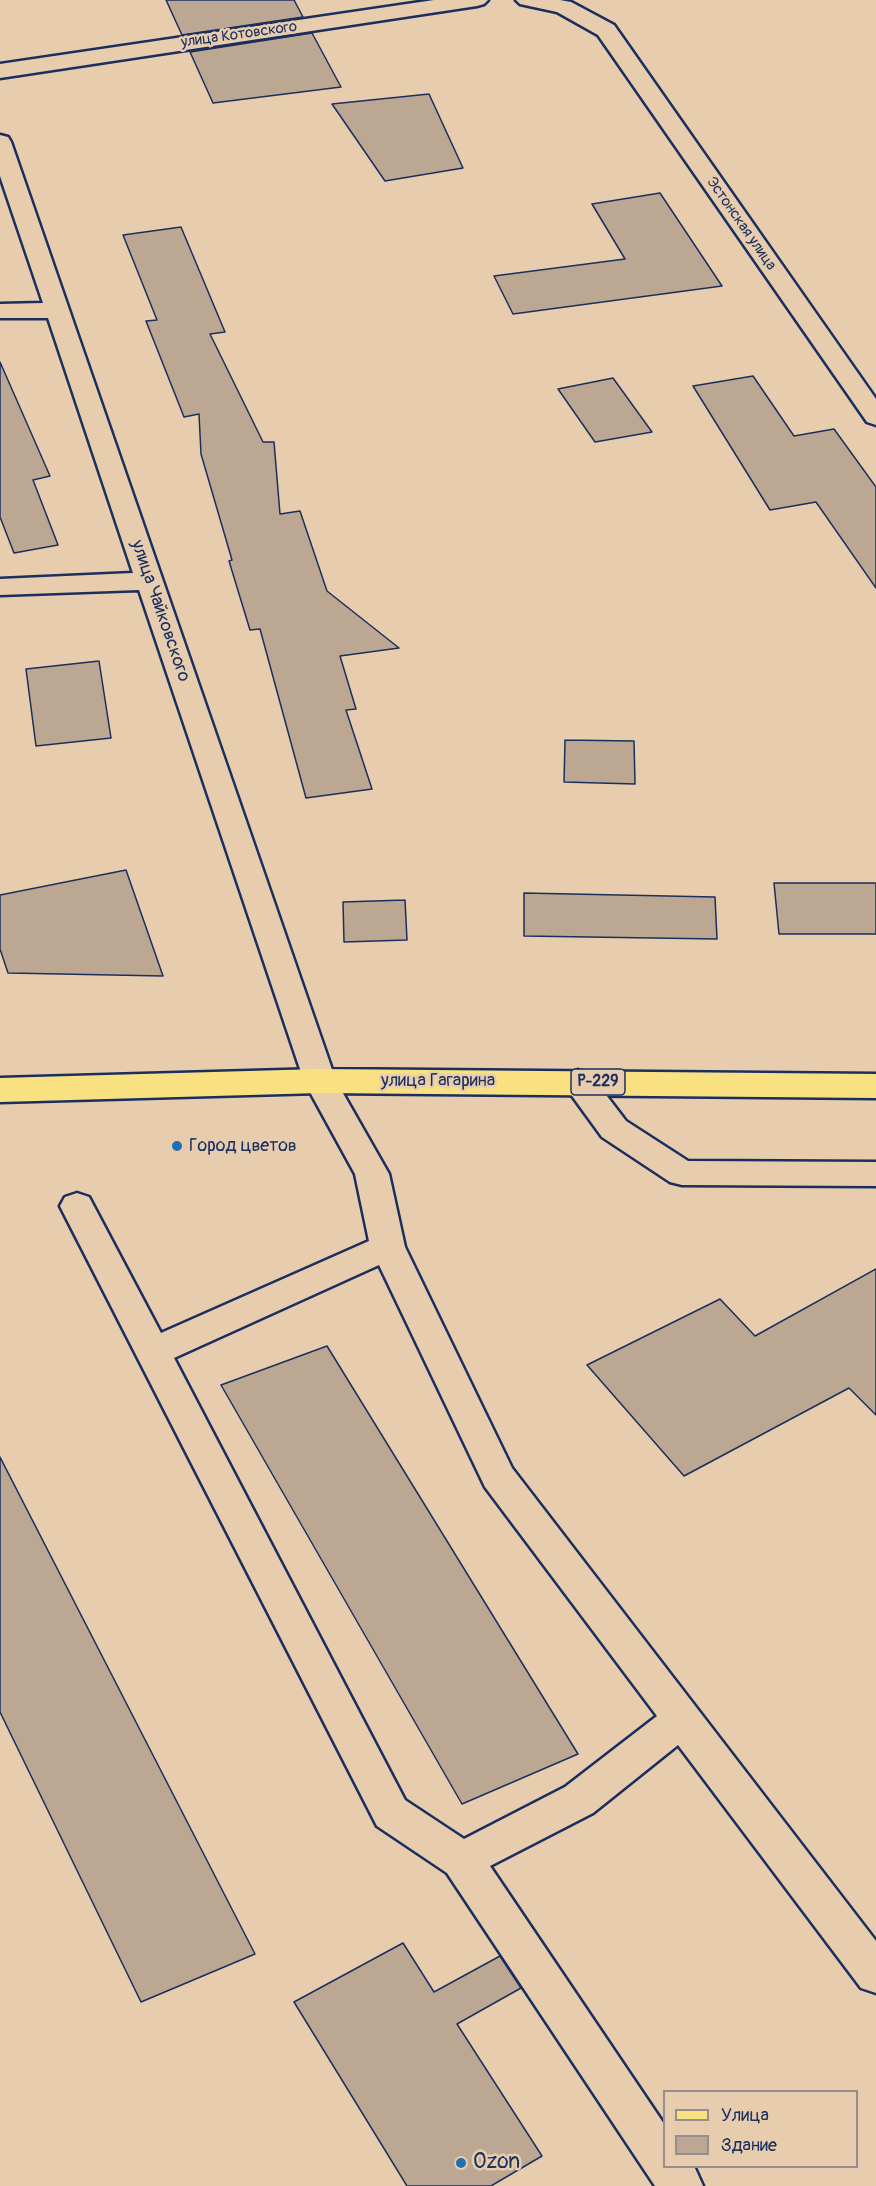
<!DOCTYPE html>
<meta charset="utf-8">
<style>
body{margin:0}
#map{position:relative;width:876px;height:2186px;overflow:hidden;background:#e7cdae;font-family:Pangolin,sans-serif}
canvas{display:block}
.legend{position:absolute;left:663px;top:2090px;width:195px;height:78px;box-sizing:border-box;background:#e7cdae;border:2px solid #958e8e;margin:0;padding:8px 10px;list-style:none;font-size:18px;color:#1b2f5e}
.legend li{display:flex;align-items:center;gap:12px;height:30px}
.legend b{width:30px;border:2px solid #958e8e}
</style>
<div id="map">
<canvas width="876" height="2186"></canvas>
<ul class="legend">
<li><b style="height:8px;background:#f9e181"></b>Улица</li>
<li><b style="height:16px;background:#bba792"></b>Здание</li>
</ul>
</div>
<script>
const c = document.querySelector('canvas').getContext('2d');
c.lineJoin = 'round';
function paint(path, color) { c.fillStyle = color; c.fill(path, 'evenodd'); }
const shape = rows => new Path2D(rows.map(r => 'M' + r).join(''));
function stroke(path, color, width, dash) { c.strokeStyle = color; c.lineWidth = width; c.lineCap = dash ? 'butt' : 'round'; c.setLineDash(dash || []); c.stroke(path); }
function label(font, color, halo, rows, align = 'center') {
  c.font = font + ' Pangolin,sans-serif'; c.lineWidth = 5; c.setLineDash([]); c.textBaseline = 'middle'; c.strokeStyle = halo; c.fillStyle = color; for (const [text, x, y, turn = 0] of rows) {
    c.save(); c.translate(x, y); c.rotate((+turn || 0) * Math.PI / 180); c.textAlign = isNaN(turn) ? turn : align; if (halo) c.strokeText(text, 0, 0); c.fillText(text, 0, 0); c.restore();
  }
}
const building = shape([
 [166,0,294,0,303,17,182,35,166,0],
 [312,33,341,87,213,103,190,52,312,33],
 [429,94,463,168,385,181,332,104,429,94],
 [660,193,722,286,513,314,494,276,625,259,592,204,660,193],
 [181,227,225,332,210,334,263,442,274,442,280,514,300,511,327,591,399,648,340,656,356,709,346,710,372,789,306,798,260,629,250,630,229,561,232,560,201,454,199,414,184,417,146,321,157,320,123,235,181,227],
 [0,362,50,476,33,480,58,545,14,553,0,517,0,362],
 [753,376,794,436,834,429,876,487,876,588,816,502,770,510,693,386,753,376],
 [613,378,652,432,595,442,558,389,613,378],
 [99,661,111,738,36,746,26,669,99,661],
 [565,740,634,741,635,784,564,782,565,740],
 [126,870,163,976,8,973,0,949,0,895,126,870],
 [774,883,876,883,876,934,779,934,774,883],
 [524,893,715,897,717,939,524,936,524,893],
 [405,900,407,940,344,942,343,902,405,900],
 [876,1269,876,1415,849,1388,684,1476,587,1365,720,1299,755,1336,876,1269],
 [327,1346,578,1754,462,1804,221,1385,327,1346],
 [0,1457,255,1954,141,2002,0,1712,0,1457],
 [403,1943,434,1992,500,1956,521,1988,457,2024,542,2156,491,2186,407,2186,294,2002,403,1943]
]);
const minor = shape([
 [434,0,488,0,484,4,477,6,0,78,0,64,434,0],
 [516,0,560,0,571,2,614,25,876,399,876,425,867,422,598,35,557,12,520,4,516,0],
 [0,135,8,137,11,142,336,1081,389,1174,405,1247,512,1468,876,1941,876,1993,861,1988,678,1745,593,1813,490,1866,664,2124,664,2166,694,2166,703,2186,655,2186,447,1873,377,1826,60,1206,65,1197,77,1193,89,1197,161,1333,369,1241,355,1174,304,1081,139,590,0,595,0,579,133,573,48,318,0,318,0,304,43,303,0,176,0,135],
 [379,1265,485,1487,657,1716,565,1787,464,1839,405,1800,174,1358,379,1265],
 [578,1070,590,1074,626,1121,688,1161,876,1162,876,1186,682,1185,670,1182,602,1137,562,1082,566,1074,578,1070]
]);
const major = shape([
 [320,1069,876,1074,876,1098,320,1093,0,1102,0,1078,320,1069]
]);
const markers = [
 [177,1146,6,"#1f6fb2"],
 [461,2163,6,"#1f6fb2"]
];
const farStreetnames = [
 ["улица Котовского",239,35,-8],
 ["Эстонская улица",741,224,55]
];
const shields = [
 [598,1082,54]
];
const shieldNames = [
 ["Р-229",598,1082]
];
const streetNames = [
 ["улица Чайковского",160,611,71],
 ["улица Гагарина",438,1081]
];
const poiNames = [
 ["Город цветов",189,1146]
];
const nearPoinames = [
 ["Ozon",473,2163]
];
paint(building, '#bba792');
stroke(building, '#1b2f5e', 1.5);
stroke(minor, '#1b2f5e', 5);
stroke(major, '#1b2f5e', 5);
paint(minor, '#e7cdae');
paint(major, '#f9e181');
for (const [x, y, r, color] of markers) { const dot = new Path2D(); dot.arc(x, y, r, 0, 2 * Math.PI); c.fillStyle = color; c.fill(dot); stroke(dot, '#e7cdae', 2); }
label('15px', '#1b2f5e', '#e7cdae', farStreetnames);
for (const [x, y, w] of shields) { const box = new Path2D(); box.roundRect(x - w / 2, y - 13, w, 26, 4.5); c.fillStyle = '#e7cdae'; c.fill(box); stroke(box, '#1b2f5e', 1.5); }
label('bold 16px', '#1b2f5e', null, shieldNames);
label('18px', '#1b2f5e', '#e7cdae', streetNames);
label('18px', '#1b2f5e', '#e7cdae', poiNames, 'left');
label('21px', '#1b2f5e', '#e7cdae', nearPoinames, 'left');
</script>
